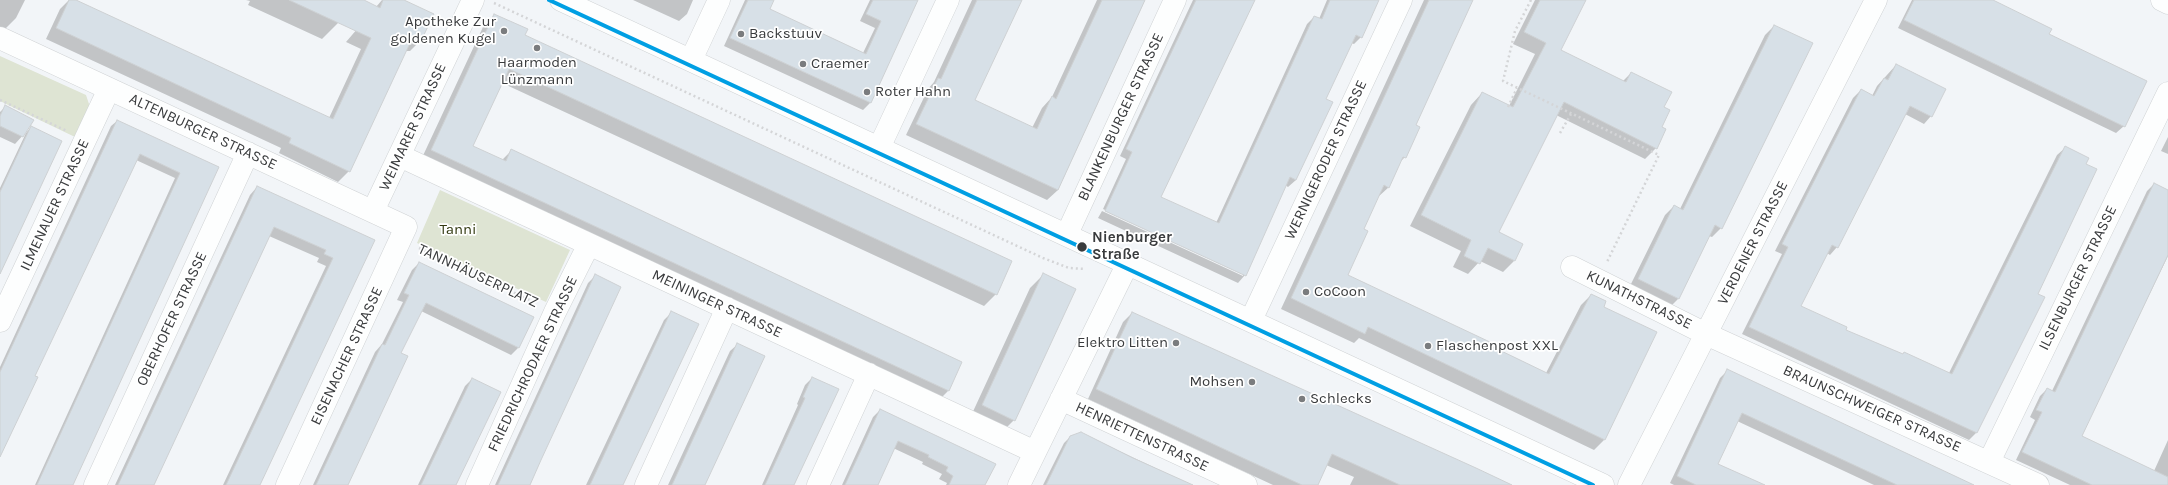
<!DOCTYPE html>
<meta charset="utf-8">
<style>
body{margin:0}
canvas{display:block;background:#f2f5f8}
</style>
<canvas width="2168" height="485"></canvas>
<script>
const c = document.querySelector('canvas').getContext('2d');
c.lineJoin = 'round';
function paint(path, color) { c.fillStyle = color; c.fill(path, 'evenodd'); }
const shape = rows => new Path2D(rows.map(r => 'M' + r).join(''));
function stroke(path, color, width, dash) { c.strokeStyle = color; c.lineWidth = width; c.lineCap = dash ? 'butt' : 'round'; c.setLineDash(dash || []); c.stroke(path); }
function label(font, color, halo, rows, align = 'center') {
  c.font = font + ' Karla,sans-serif'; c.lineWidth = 3.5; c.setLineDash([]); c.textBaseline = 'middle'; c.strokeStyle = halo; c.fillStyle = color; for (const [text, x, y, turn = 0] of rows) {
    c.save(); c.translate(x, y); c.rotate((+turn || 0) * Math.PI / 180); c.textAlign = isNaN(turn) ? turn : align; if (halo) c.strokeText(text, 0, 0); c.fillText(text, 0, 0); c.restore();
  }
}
const green = shape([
 [0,56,86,95,90,107,75,137,0,101],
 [440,190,570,250,546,302,417,243]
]);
const shadow = shape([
 [0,0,25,0,16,18,5,29,0,27],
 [69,0,74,0,329,118,361,49,346,42,382,0,401,0,420,41,410,51,405,51,349,171,338,182,279,153,281,148,46,39,60,9],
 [246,0,348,0,338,23,322,39,248,5,250,1],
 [633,0,693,0,687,14,679,21],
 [745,0,773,0,769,9,863,53,875,28,860,21,870,0,917,0,870,103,863,110,724,46],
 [972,0,1021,0,974,101,1032,128,1042,108,1052,97,1097,0,1145,0,1058,190,1047,200,906,135,928,89,934,82],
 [1193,0,1254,0,1160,198,1216,223,1307,24,1314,17,1319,19,1327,0,1378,0,1361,37,1354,44,1351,43,1325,99,1296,180,1288,187,1285,185,1245,275,1238,283,1098,218,1102,211,1243,276,1243,274,1103,209,1126,159,1120,156],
 [1424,0,1472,0,1414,126,1405,157,1400,162,1389,187,1378,197,1362,230,1347,276,1546,373,1581,305,1591,295,1602,307,1604,440,1594,450,1359,338,1354,343,1281,309],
 [1535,0,1585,0,1560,50,1623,81,1631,73,1663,108,1656,148,1645,159,1556,115,1498,233,1522,245,1514,261,1503,272,1480,261,1468,274,1453,267,1461,251,1410,226,1471,105,1482,93,1509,106,1535,54,1513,44],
 [1912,0,1991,0,2124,126,2116,133,1898,28],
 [495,15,524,36,996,294,984,306,502,83,472,147,502,160,512,150,961,363,948,391,936,403,420,162,483,27],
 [1774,26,1721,228,1712,237,1709,236,1678,299,1669,308,1629,288,1665,215,1674,206,1680,209,1765,35],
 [1896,65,1931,116,1924,124,1905,114,1837,247,1830,255,1827,253,1799,307,1844,330,1949,373,2057,155,2065,148,1977,432,1969,440,1742,334,1782,254,1775,251,1853,98,1861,90,1872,96,1877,86],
 [5,107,25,133,15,144,0,137,0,112],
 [117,121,218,167,72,485,35,485,175,178,136,160,33,377,0,456,0,367,111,126],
 [31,127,0,272,0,188,26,133],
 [2168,137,2168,154,2161,151],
 [2154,184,2168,191,2168,256,2081,436,2154,471,2168,440,2168,485,2070,485,2016,460,2035,420,2030,417,2040,396,2047,389,2052,391,2147,191],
 [257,187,374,240,258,485,223,485,326,266,317,262,319,258,269,236,153,485,115,485,250,195],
 [419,263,533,318,518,348,511,355,421,311,400,353,347,485,313,485,375,352,382,344,403,302,397,300,412,270],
 [1043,275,1014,420,1001,433,970,418,1030,288],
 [595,276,529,485,495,485,588,283],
 [671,313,622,485,586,485,664,320],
 [1132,313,1510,485,1350,485,1354,477,1326,465,1317,485,1273,485,1088,399,1123,322],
 [738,344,704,485,668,485,730,351],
 [1727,371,1972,485,1874,485,1737,421,1717,464,1762,485,1674,485,1670,483,1720,378],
 [812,378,793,485,762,485,798,405,797,404,805,385],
 [472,379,456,485,418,485,465,386],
 [880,410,984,485,946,485,947,483,939,479,942,474,922,464,923,462,893,448,876,485,842,485,873,417],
 [1081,433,1164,472,1191,485,1043,485,1064,443,1071,436]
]);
const building = shape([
 [69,0,76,0,333,119,371,38,289,0,364,0,380,8,383,0,404,0,434,14,421,41,411,41,350,172,289,143,291,138,56,28,69,0],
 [748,0,774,0,770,9,866,54,881,21,866,14,873,0,918,0,871,103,730,38,748,0],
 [977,0,1022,0,975,100,1037,129,1052,96,1056,99,1102,0,1145,0,1058,190,916,124,938,78,941,79,977,0],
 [1196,0,1255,0,1161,197,1219,223,1314,16,1322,19,1330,0,1379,0,1362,38,1356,35,1326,99,1333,102,1296,180,1290,177,1246,276,1105,211,1132,152,1126,149,1196,0],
 [1429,0,1473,0,1416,125,1420,127,1406,158,1403,157,1389,188,1384,185,1364,229,1368,231,1348,275,1492,343,1491,346,1549,374,1591,294,1606,301,1604,307,1657,332,1605,440,1368,327,1365,334,1291,298,1429,0],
 [1540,0,1586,0,1561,50,1626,82,1631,72,1672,92,1664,107,1670,110,1662,127,1666,129,1657,149,1564,102,1499,232,1523,244,1515,261,1488,248,1480,264,1464,256,1471,240,1421,215,1482,92,1513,107,1546,43,1524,32,1540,0],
 [1914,0,1993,0,2052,29,2049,34,2147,81,2125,127,1904,20,1914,0],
 [494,14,528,29,525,35,1012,261,997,295,509,69,473,146,506,161,511,149,962,362,949,391,431,150,494,14],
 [1774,25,1813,43,1722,229,1715,225,1679,299,1638,279,1674,205,1683,210,1774,25],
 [1896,64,1946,89,1932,117,1910,106,1838,248,1832,245,1801,306,1847,327,1846,330,1903,354,1904,352,1952,374,2065,146,2089,158,2086,164,2097,169,2038,294,2045,297,1977,433,1749,327,1788,247,1782,244,1861,89,1874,96,1884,78,1888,80,1896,64],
 [5,105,34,120,23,137,0,126,0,116,5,105],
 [117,120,219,167,73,485,37,485,180,173,140,154,35,376,38,377,0,457,0,372,117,120],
 [31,126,62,141,0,274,0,192,31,126],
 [2154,183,2168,190,2168,255,2082,436,2168,477,2168,485,2092,485,2022,452,2042,412,2036,410,2047,388,2055,392,2154,183],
 [257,186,375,240,260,485,226,485,333,258,324,254,326,250,274,227,154,485,118,485,257,186],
 [419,262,534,317,519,348,426,303,401,353,408,356,348,485,316,485,382,344,385,345,409,295,404,293,419,262],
 [1043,273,1076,289,1015,421,982,405,1043,273],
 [595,274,621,287,541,460,530,485,498,485,595,274],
 [671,311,699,324,641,447,623,485,590,485,671,311],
 [1132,312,1476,468,1512,485,1400,485,1332,454,1318,485,1302,485,1243,458,1096,389,1132,312],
 [737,343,765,356,705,485,672,485,737,343],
 [1727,369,1791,399,1974,485,1897,485,1742,413,1718,464,1765,485,1696,485,1677,476,1727,369],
 [812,377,839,389,794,485,765,485,805,398,803,397,812,377],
 [472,378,501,392,456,485,421,485,472,378],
 [880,409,996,464,985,485,949,485,953,476,946,471,948,467,928,457,929,455,898,441,878,485,845,485,880,409],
 [1081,432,1133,458,1193,485,1046,485,1070,436,1081,432]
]);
const path = shape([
 [1531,0,1515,31,1503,81,1659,155,1607,262],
 [494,3,1043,258,1069,268,1085,269],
 [0,100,67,131],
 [1508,107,1517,88],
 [1560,133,1571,114],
 [419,248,536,303]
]);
const minor = shape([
 [561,0,1603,485],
 [0,38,406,227,287,485],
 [691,60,719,0],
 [879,148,948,0],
 [400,156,1035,452],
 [373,211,473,0],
 [1067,234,1175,0],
 [1572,267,1706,334,2038,485],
 [1251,320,1401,0],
 [0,321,109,89],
 [1061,399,1246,485],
 [1989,462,2168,93],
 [95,485,248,153],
 [477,485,555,312,589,244],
 [646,485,727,308],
 [818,485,869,374],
 [1019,485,1128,263],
 [1629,485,1876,0]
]);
const major = shape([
 [2162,0,2168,3]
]);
const tram1 = shape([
 [549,0,1593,485]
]);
const markers = [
 [504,31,4,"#7a7c7e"],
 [741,34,4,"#7a7c7e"],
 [537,48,4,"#7a7c7e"],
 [803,64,4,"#7a7c7e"],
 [867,92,4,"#7a7c7e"],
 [1082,247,5.5,"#393b3d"],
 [1306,292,4,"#7a7c7e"],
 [1176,343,4,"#7a7c7e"],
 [1428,346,4,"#7a7c7e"],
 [1252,382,4,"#7a7c7e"],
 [1302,399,4,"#7a7c7e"]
];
const poiNames = [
 ["Apotheke Zur",496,22,"right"],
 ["goldenen Kugel",496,39,"right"],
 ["Backstuuv",749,34],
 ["Haarmoden",537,63,"center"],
 ["Lünzmann",537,80,"center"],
 ["Craemer",811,64],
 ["Roter Hahn",875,92],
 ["CoCoon",1314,292],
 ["Elektro Litten",1168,343,"right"],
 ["Flaschenpost XXL",1436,346],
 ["Mohsen",1244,382,"right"],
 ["Schlecks",1310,399]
];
const streetNames = [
 ["BLANKENBURGER STRASSE",1121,117,-65],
 ["WEIMARER STRASSE",413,127,-65],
 ["ALTENBURGER STRASSE",203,132,25],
 ["WERNIGERODER STRASSE",1326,160,-65],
 ["ILMENAUER STRASSE",55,205,-65],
 ["VERDENER STRASSE",1753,243,-63],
 ["TANNHÄUSERPLATZ",478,276,25],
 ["ILSENBURGER STRASSE",2078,278,-64],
 ["KUNATHSTRASSE",1639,300,26],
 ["MEININGER STRASSE",717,304,25],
 ["OBERHOFER STRASSE",172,319,-65],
 ["EISENACHER STRASSE",347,356,-65],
 ["FRIEDRICHRODAER STRASSE",533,364,-65],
 ["BRAUNSCHWEIGER STRASSE",1872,409,24],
 ["HENRIETTENSTRASSE",1142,437,25]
];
const parkNames = [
 ["Tanni",458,230]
];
const stopNames = [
 ["Nienburger",1092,238],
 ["Straße",1092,255]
];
paint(green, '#dee4d3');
paint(shadow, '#0003');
paint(building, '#d7e0e7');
stroke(building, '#ced1d3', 1);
stroke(minor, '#d0d3d5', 23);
stroke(major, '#d0d3d5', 23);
stroke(path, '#d4d5d7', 2.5, [2, 3]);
stroke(minor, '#fdfefe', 22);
stroke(major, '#fdfefe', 22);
stroke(tram1, '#009fe3', 4);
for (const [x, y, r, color] of markers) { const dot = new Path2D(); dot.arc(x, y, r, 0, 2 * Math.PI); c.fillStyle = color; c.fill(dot); stroke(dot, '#fff', 1.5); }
label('15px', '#393b3d', '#fff', poiNames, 'left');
label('15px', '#393b3d', '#fff', streetNames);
label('15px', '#31380f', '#fff', parkNames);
label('bold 15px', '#393b3d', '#fff', stopNames, 'left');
</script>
